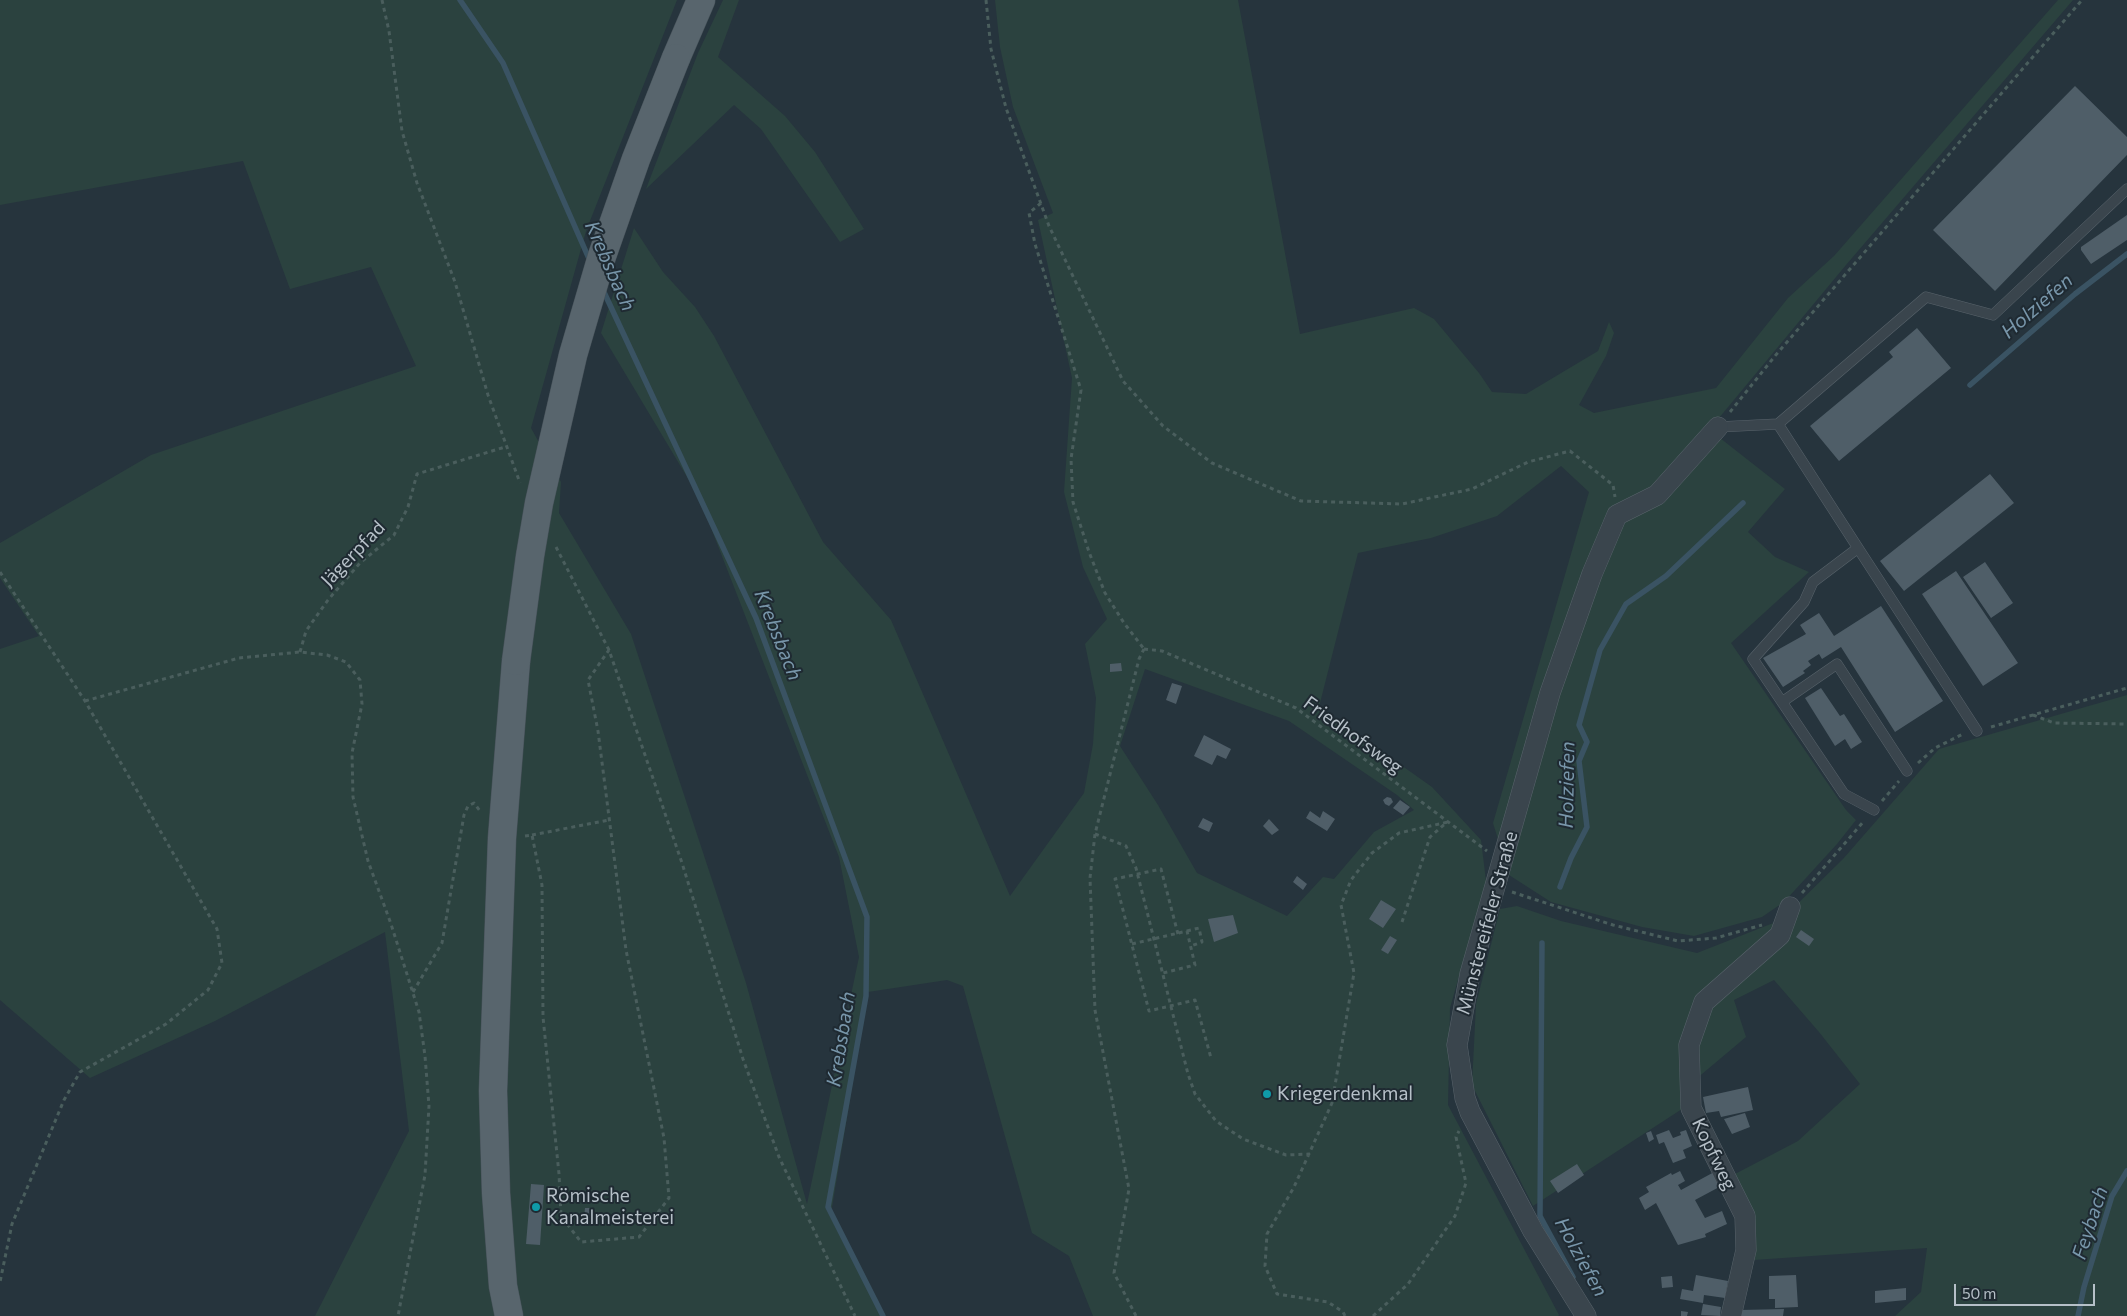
<!DOCTYPE html>
<meta charset="utf-8">
<style>
body{margin:0}
#map{position:relative;width:2127px;height:1316px;overflow:hidden;background:#26343d;font-family:Commissioner,sans-serif}
canvas{display:block}
.scale{position:absolute;left:1954px;top:1284px;width:141px;height:22px;box-sizing:border-box;border:2px solid #b6c0c8;border-top:0;padding-left:6px;font-size:15px;line-height:18px;white-space:nowrap;color:#b6c0c8;-webkit-text-stroke:4px #1f2a32;paint-order:stroke}
</style>
<div id="map">
<canvas width="2127" height="1316"></canvas>
<div class="scale">50 m</div>
</div>
<script>
const c = document.querySelector('canvas').getContext('2d');
c.lineJoin = 'round';
function paint(path, color) { c.fillStyle = color; c.fill(path, 'evenodd'); }
const shape = rows => new Path2D(rows.map(r => 'M' + r).join(''));
function stroke(path, color, width, dash) { c.strokeStyle = color; c.lineWidth = width; c.lineCap = dash ? 'butt' : 'round'; c.setLineDash(dash || []); c.stroke(path); }
function label(font, color, halo, rows, align = 'center') {
  c.font = font + ' Commissioner,sans-serif'; c.lineWidth = 4; c.setLineDash([]); c.textBaseline = 'middle'; c.strokeStyle = halo; c.fillStyle = color; for (const [text, x, y, turn = 0] of rows) {
    c.save(); c.translate(x, y); c.rotate((+turn || 0) * Math.PI / 180); c.textAlign = isNaN(turn) ? turn : align; if (halo) c.strokeText(text, 0, 0); c.fillText(text, 0, 0); c.restore();
  }
}
const green = shape([
 [0,0,677,0,586,231,531,428,561,482,559,513,631,634,746,983,807,1204,859,957,839,857,699,497,601,333,634,228,663,272,695,307,714,336,823,542,891,620,1010,896,1084,793,1093,744,1096,698,1085,644,1107,619,1083,567,1064,492,1072,378,1038,220,1053,213,1013,107,1000,47,995,0,1238,0,1300,334,1414,308,1434,319,1479,373,1492,392,1526,394,1598,351,1609,322,1614,333,1606,356,1579,405,1594,413,1716,388,1788,298,1834,256,2058,0,2073,0,1846,265,1704,436,1720,438,1785,489,1748,532,1775,557,1809,572,1731,643,1846,810,1856,820,1837,844,1784,902,1762,917,1694,936,1642,927,1551,902,1509,875,1493,823,1589,492,1561,466,1497,516,1431,538,1358,553,1319,707,1432,787,1481,840,1486,881,1450,1008,1448,1105,1559,1315,1558,1316,1093,1316,1069,1256,1032,1233,963,986,947,980,868,992,831,1213,885,1316,315,1316,409,1131,385,932,215,1021,90,1078,0,1000,0,649,39,636,0,578,0,543,151,455,416,366,371,267,290,289,243,161,0,205],
 [1145,669,1289,721,1397,795,1414,810,1374,832,1334,879,1323,877,1287,916,1197,873,1158,805,1120,746],
 [723,0,739,0,718,57,785,116,815,152,864,229,840,242,761,129,734,105,646,189,698,53],
 [2127,695,2127,1316,1895,1316,1921,1292,1927,1248,1754,1260,1755,1223,1735,1174,1798,1141,1860,1084,1819,1032,1774,980,1734,1000,1746,1037,1683,1090,1682,1109,1533,1206,1472,1085,1476,1004,1500,909,1517,906,1561,921,1697,953,1781,920,1843,859,1939,749]
]);
const stream = shape([
 [460,0,503,63,590,261],
 [603,290,756,618,867,917,866,996,828,1207,883,1316],
 [1970,385,2075,294,2127,254],
 [1560,887,1571,858,1587,827,1579,761,1587,742,1579,725,1600,650,1626,604,1666,576,1743,503],
 [1542,943,1540,1216,1573,1277],
 [2078,1316,2084,1287,2112,1196,2127,1171]
]);
const building = shape([
 [2075,86,2127,137,2127,155,1995,291,1933,230],
 [2127,215,2127,240,2091,264,2081,250,2081,247],
 [1917,328,1951,368,1839,461,1810,426,1893,357,1889,352],
 [1990,474,2014,503,1904,591,1880,561],
 [1985,562,2013,603,1991,618,1963,577],
 [1956,571,2018,663,1983,686,1922,594],
 [1881,606,1943,701,1895,732,1841,647,1822,659,1819,654,1808,661,1811,665,1803,671,1805,673,1783,687,1763,658,1806,634,1800,625,1819,613,1834,636],
 [1121,663,1122,671,1110,672,1110,664],
 [1172,683,1182,686,1176,704,1166,700],
 [1821,688,1840,716,1844,714,1862,742,1851,749,1845,739,1835,746,1805,698],
 [1204,735,1231,749,1226,759,1217,755,1212,765,1194,756],
 [1387,797,1391,798,1393,802,1389,806,1385,804,1383,800],
 [1400,800,1410,807,1403,815,1393,808],
 [1310,811,1320,818,1323,811,1335,819,1327,831,1306,818],
 [1203,818,1213,823,1209,832,1198,827],
 [1269,819,1279,830,1272,835,1263,826],
 [1297,876,1307,884,1303,890,1293,882],
 [1381,900,1396,909,1383,928,1369,919],
 [1233,915,1238,933,1214,942,1208,919],
 [1801,930,1814,939,1809,946,1796,937],
 [1390,936,1397,940,1388,954,1381,950],
 [1748,1087,1753,1110,1721,1117,1719,1111,1706,1113,1703,1097],
 [1745,1113,1750,1127,1732,1134,1724,1119],
 [1669,1130,1673,1138,1681,1135,1680,1132,1686,1130,1692,1146,1683,1150,1686,1158,1673,1163,1664,1142,1659,1144,1656,1135],
 [1651,1131,1654,1139,1649,1142,1646,1133],
 [1577,1164,1584,1175,1558,1193,1550,1181],
 [1680,1171,1685,1181,1678,1185,1681,1190,1716,1171,1723,1185,1695,1200,1705,1218,1722,1211,1727,1224,1705,1234,1706,1237,1678,1245,1656,1203,1645,1210,1639,1198,1649,1192,1646,1187,1671,1173,1672,1175],
 [531,1184,544,1185,540,1245,526,1244],
 [585,1208,593,1208,592,1219,584,1218],
 [1696,1275,1728,1281,1725,1298,1704,1295,1703,1303,1680,1299,1682,1289,1693,1291],
 [1796,1275,1798,1307,1775,1308,1775,1299,1769,1299,1769,1276],
 [1672,1276,1673,1287,1662,1288,1661,1277],
 [1906,1288,1906,1300,1875,1303,1875,1291],
 [1703,1304,1721,1307,1720,1316,1701,1315],
 [1784,1309,1783,1316,1738,1316,1740,1310],
 [1681,1311,1688,1312,1687,1316,1681,1316]
]);
const path = shape([
 [382,0,389,31,402,131,417,183,455,282,488,395,520,483],
 [986,0,991,49,1006,108,1049,226,1123,381,1163,426,1212,463,1301,501,1402,504,1472,489,1528,462,1570,451,1613,485,1615,497],
 [1041,203,1029,213,1035,244,1081,390,1071,459,1073,502,1089,552,1105,593,1124,623,1144,649],
 [1730,412,1775,356,2082,0],
 [556,547,609,650,682,863,743,1059,779,1157,855,1316],
 [0,572,85,701,217,929,222,963,208,990,166,1024,80,1072,64,1100,12,1224,0,1282],
 [1144,649,1162,651,1296,708,1487,851],
 [300,652,306,631,328,600,360,563,394,535,408,507,417,474,505,447],
 [85,701,239,658,300,652,327,655,346,662,360,680,362,704,352,753,353,797,368,861,391,924,419,1012,425,1056,429,1106,425,1175,398,1316],
 [2033,715,2054,723,2127,724],
 [1991,727,2127,688],
 [1918,763,1935,748,1963,734],
 [1882,801,1899,781],
 [1095,834,1126,846,1136,868,1188,1074,1195,1094,1216,1121,1243,1139,1286,1155,1310,1154],
 [532,835,609,820],
 [525,836,532,835,542,885,543,1017,559,1174,561,1216,581,1242,639,1237,669,1198,664,1138,626,950,598,731,588,680,609,650],
 [1512,892,1613,925,1678,941,1716,938,1762,925],
 [1802,893,1864,821],
 [1402,922,1430,837,1447,822],
 [1187,931,1199,928,1202,942,1191,946],
 [1178,934,1161,869,1115,879,1149,1011,1195,1000,1211,1058],
 [1132,944,1187,931,1195,965,1163,973],
 [413,992,442,943,464,815,468,806,474,803,480,811],
 [1136,1316,1114,1273,1129,1189,1095,1010,1090,878,1095,834,1139,659,1144,649],
 [1345,1316,1343,1312,1328,1302,1277,1294,1265,1266,1267,1234,1294,1187,1332,1103,1354,973,1341,905,1351,880,1372,853,1399,833,1448,822],
 [1373,1316,1408,1284,1455,1216,1466,1183,1456,1137,1459,1131]
]);
const service = shape([
 [1718,427,1778,424],
 [1858,548,1778,424,1926,297,1993,315,2127,189],
 [1782,702,1837,664,1907,771],
 [1874,810,1844,794,1753,659,1804,602,1813,582,1858,548,1977,731]
]);
const minor = shape([
 [1586,1316,1533,1231,1470,1112,1465,1098,1457,1045,1470,974,1550,693,1592,574,1617,515,1657,495,1718,427],
 [1731,1316,1746,1250,1745,1216,1691,1108,1689,1045,1704,1002,1780,935,1790,907]
]);
const primary = shape([
 [676,58,701,0],
 [509,1316,503,1286,496,1193,493,1091,502,838,516,661]
]);
const primaryBridge = shape([
 [516,661,530,556,539,503,573,355,602,256,636,159,676,58]
]);
const markers = [
 [1267,1094,5,"#0f9aa8"],
 [536,1207,5,"#0f9aa8"]
];
const streetNames = [
 ["Jägerpfad",353,554,-46],
 ["Friedhofsweg",1353,735,36],
 ["Münstereifeler Straße",1487,923,-75],
 ["Kopfweg",1714,1154,64]
];
const poiNames = [
 ["Kriegerdenkmal",1277,1094],
 ["Römische",546,1196],
 ["Kanalmeisterei",546,1218]
];
const waterNames = [
 ["Krebsbach",610,266,66],
 ["Holziefen",2037,306,-41],
 ["Krebsbach",778,635,68],
 ["Holziefen",1567,785,-89],
 ["Krebsbach",841,1039,-81],
 ["Feybach",2090,1223,-72],
 ["Holziefen",1581,1257,61]
];
paint(green, '#2b423f');
stroke(stream, '#3a5363', 5.5);
paint(building, '#4f5e68');
stroke(service, '#58636b', 11);
stroke(minor, '#58636b', 21);
stroke(primary, '#465159', 29);
stroke(path, '#4a5e5d', 3, [4, 4]);
stroke(service, '#3a454d', 10);
stroke(minor, '#3a454d', 20);
stroke(primary, '#58656d', 28);
stroke(primaryBridge, '#465159', 29, []);
stroke(primaryBridge, '#58656d', 28);
for (const [x, y, r, color] of markers) { const dot = new Path2D(); dot.arc(x, y, r, 0, 2 * Math.PI); c.fillStyle = color; c.fill(dot); stroke(dot, '#1f2a32', 2); }
label('19px', '#b6c0c8', '#1f2a32', streetNames);
label('19px', '#b6c0c8', '#1f2a32', poiNames, 'left');
label('italic 20px', '#7896aa', '#1f2a32', waterNames);
</script>
